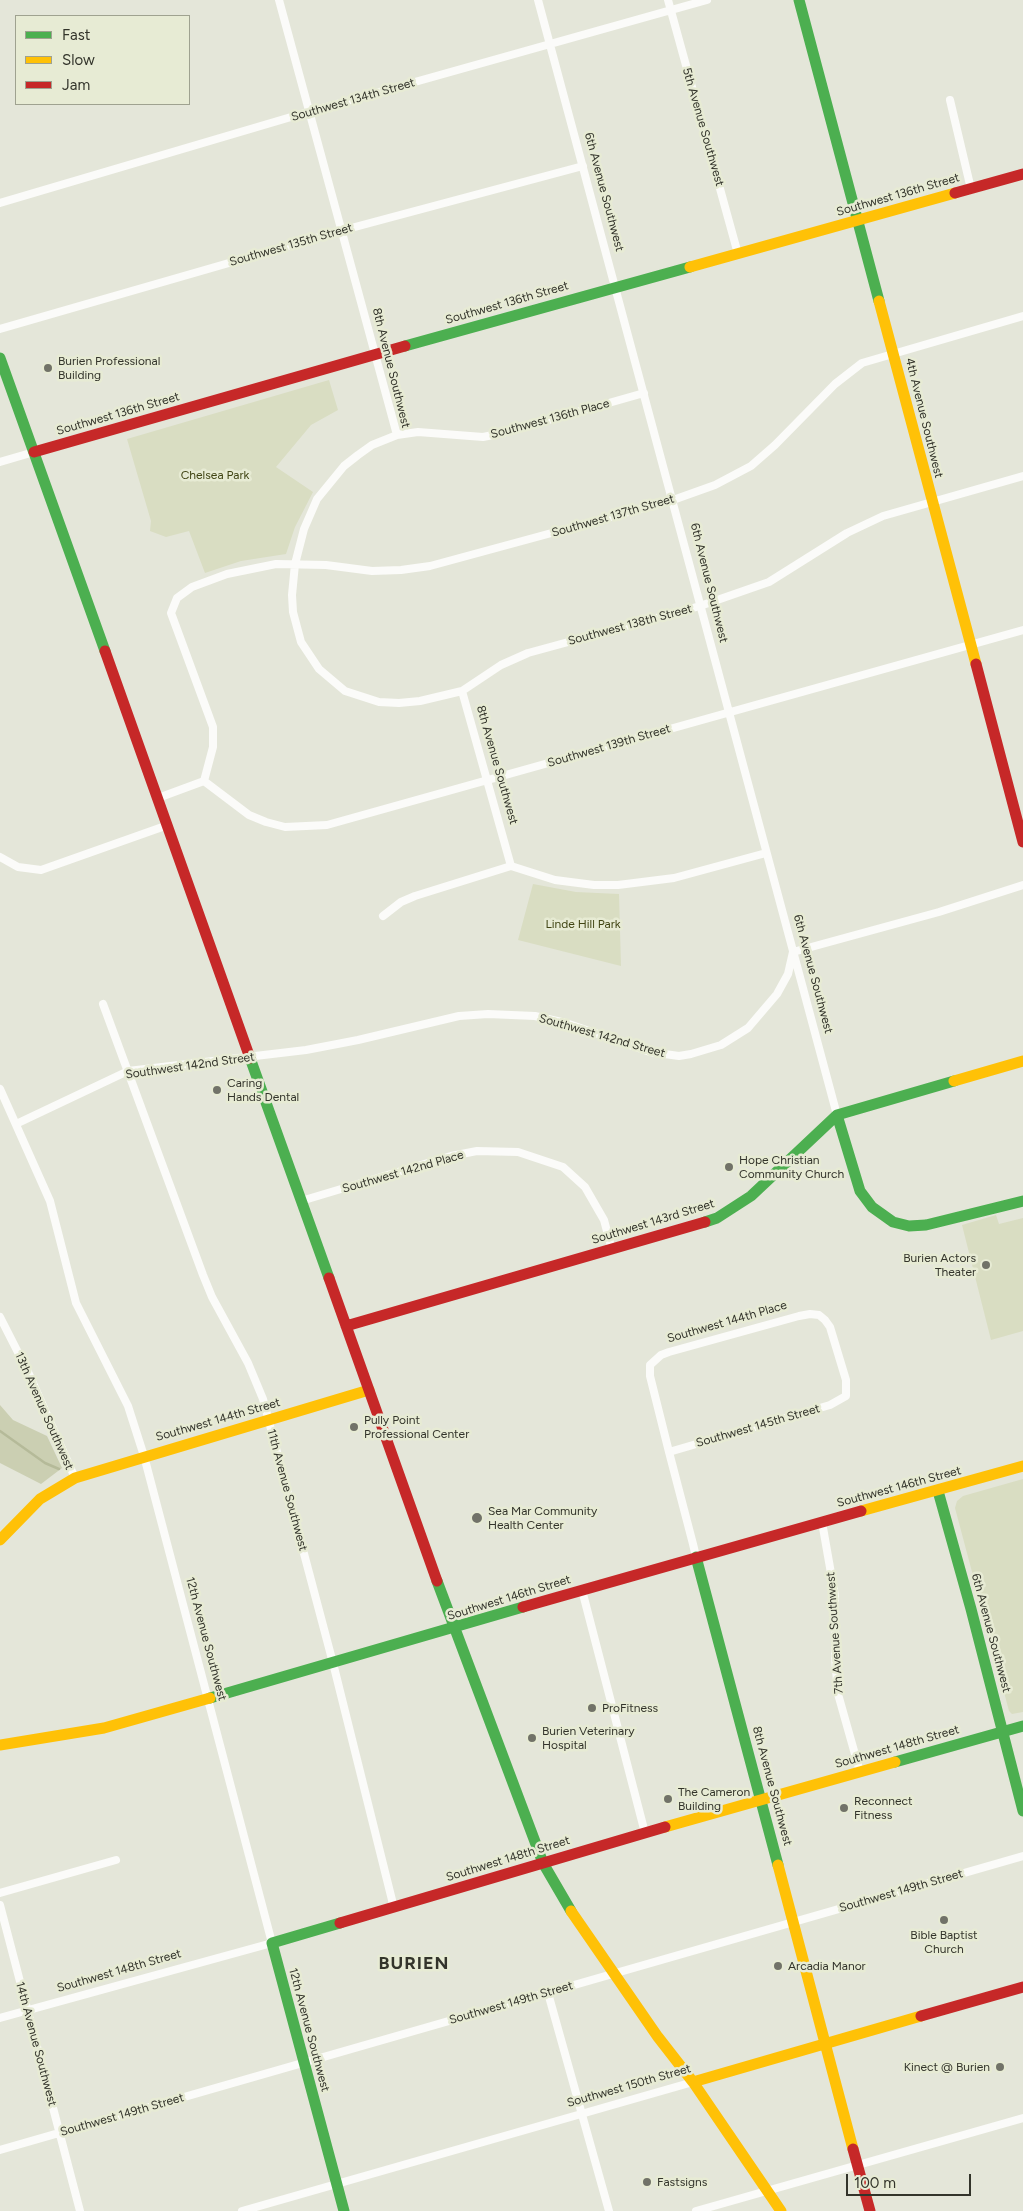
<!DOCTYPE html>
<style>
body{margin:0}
#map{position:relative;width:1023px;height:2211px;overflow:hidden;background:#e4e6d9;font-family:Figtree,sans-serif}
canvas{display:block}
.legend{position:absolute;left:15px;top:15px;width:175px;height:90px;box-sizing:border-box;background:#e7ebd4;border:1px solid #9fa290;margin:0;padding:6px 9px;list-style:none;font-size:15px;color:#33342b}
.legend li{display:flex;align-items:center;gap:10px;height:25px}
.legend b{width:25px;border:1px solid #9fa290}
.scale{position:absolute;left:846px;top:2174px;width:125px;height:22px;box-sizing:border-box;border:2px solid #33342b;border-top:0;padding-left:6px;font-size:15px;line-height:18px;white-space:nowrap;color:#33342b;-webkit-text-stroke:4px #e7ebd4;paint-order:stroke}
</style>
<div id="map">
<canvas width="1023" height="2211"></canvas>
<ul class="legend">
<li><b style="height:6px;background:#4caf50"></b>Fast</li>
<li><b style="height:6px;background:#ffc107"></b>Slow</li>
<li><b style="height:6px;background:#c62828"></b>Jam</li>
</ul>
<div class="scale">100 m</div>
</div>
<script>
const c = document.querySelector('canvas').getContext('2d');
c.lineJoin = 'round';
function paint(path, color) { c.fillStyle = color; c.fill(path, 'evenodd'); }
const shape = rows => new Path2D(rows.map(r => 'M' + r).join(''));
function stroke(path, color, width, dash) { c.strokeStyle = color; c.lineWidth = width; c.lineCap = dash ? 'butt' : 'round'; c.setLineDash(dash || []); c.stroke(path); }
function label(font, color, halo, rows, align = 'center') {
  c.font = font + ' Figtree,sans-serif'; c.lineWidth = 5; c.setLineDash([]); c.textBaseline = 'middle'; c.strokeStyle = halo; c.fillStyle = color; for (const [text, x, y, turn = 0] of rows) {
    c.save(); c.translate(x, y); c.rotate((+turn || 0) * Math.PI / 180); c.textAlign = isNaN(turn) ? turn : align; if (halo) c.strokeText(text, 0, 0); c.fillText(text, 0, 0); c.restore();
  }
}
const green = shape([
 [329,380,338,410,311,425,276,467,313,492,295,527,286,554,241,561,205,573,189,531,166,537,150,531,151,521,127,439],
 [533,884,576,892,619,894,621,966,518,940],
 [996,1215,999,1224,1023,1218,1023,1331,991,1340,962,1225],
 [1023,1479,1023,1712,1012,1714,1009,1711,955,1508,957,1501,963,1496]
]);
const forest = shape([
 [0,1405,13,1420,47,1436,62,1468,41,1484,0,1463]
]);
const stream = shape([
 [0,1431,45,1463,59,1469]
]);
const street = shape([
 [279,0,397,435,372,445,358,455,344,466,317,499,304,529,295,564,292,595,293,612,301,642,319,669,345,691,379,702,399,703,420,701,462,691,501,665,528,653,700,606,769,582,847,533,883,516,1023,476],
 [538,0,837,1115],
 [668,0,738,254],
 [950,100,971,189],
 [0,203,308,112,707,0],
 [0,329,340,231,583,166],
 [397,435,418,432,483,437,503,433,644,393],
 [0,462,34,452],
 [462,691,511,866],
 [204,781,249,815,266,822,285,827,327,825,1023,630],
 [158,798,204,781,213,747,213,727,171,613,177,598,192,587,227,574,276,564,326,565,372,571,401,570,430,566,673,500,715,485,751,466,775,445,835,384,862,363,1023,316],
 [0,857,18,867,41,870,168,825],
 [383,916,401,902,415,896,511,866,555,880,594,885,618,885,674,878,766,853],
 [103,1004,203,1275,212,1297,248,1363,263,1399,333,1663,394,1908],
 [0,1089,50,1201,76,1303,128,1406,144,1456,272,1943,0,2018],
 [16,1124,128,1071,306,1050,358,1040,459,1016,488,1014,535,1016,566,1023,650,1052,679,1056,691,1054,721,1045,748,1028,777,994,788,974,793,952,939,912,1023,885],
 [301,1201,451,1156,477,1151,518,1152,563,1167,585,1187,604,1220,612,1250],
 [0,1317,29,1374,75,1478],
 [669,1452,830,1405,846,1396,846,1380,830,1327,825,1320,819,1315,810,1314,799,1316,669,1352,661,1355,650,1365,650,1376,669,1452,693,1544,696,1557],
 [822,1522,835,1596,835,1657,838,1694,860,1772],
 [582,1590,645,1833],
 [0,1893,116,1860],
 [0,1905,80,2211],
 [548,1993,609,2211],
 [0,2150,1023,1856],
 [242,2211,693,2082],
 [696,2211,1023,2118]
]);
const fast = shape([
 [799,0,879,301],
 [405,346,690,267],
 [0,358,105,651],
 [250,1058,329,1278],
 [837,1115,860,1191,872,1207,893,1222,909,1226,926,1225,1023,1201],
 [705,1222,717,1218,751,1196,837,1115,954,1081],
 [938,1491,971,1609,1023,1811],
 [696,1557,778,1865],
 [437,1581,543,1863,571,1911],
 [210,1698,523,1607],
 [895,1762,1023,1726],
 [340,1923,272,1943,344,2211]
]);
const slow = shape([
 [690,267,955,193],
 [879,301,976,664],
 [954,1081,1023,1061],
 [861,1511,1023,1466],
 [0,1540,40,1499,75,1478,369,1390],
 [0,1745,104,1728,210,1698],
 [665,1827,895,1762],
 [778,1865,853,2149],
 [571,1911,658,2037,693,2082,781,2211],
 [693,2082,921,2016]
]);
const jam = shape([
 [955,193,1023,174],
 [34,452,405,346],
 [105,651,250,1058],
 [976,664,1023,842],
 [329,1278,437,1581],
 [346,1326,705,1222],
 [523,1607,861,1511],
 [340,1923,665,1827],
 [921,2016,1023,1987],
 [853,2149,870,2211]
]);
const markers = [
 [48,368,5,"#717268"],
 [217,1090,5,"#717268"],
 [729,1167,5,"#717268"],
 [986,1265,5,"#717268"],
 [354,1427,5,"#717268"],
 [477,1518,6,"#717268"],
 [592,1708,5,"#717268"],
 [532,1738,5,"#717268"],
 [668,1799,5,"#717268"],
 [844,1808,5,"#717268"],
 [944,1920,5,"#717268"],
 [778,1966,5,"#717268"],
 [1000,2067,5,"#717268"],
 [647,2182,5,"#717268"]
];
const streetNames = [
 ["Southwest 134th Street",353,100,-16],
 ["5th Avenue Southwest",703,127,74],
 ["6th Avenue Southwest",604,192,75],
 ["Southwest 136th Street",898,195,-16],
 ["Southwest 135th Street",291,245,-16],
 ["Southwest 136th Street",507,303,-16],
 ["8th Avenue Southwest",391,368,76],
 ["Southwest 136th Street",118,414,-16],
 ["4th Avenue Southwest",924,418,76],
 ["Southwest 136th Place",550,419,-15],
 ["Southwest 137th Street",613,516,-16],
 ["6th Avenue Southwest",709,583,76],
 ["Southwest 138th Street",630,625,-15],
 ["Southwest 139th Street",609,746,-16],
 ["8th Avenue Southwest",497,765,74],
 ["6th Avenue Southwest",813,974,75],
 ["Southwest 142nd Street",602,1036,16],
 ["Southwest 142nd Street",190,1066,-8],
 ["Southwest 142nd Place",403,1172,-16],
 ["Southwest 143rd Street",653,1222,-17],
 ["Southwest 144th Place",727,1322,-16],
 ["13th Avenue Southwest",44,1411,66],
 ["Southwest 144th Street",218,1420,-16],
 ["Southwest 145th Street",758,1426,-16],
 ["Southwest 146th Street",899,1487,-15],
 ["11th Avenue Southwest",287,1490,75],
 ["Southwest 146th Street",509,1598,-17],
 ["7th Avenue Southwest",835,1633,-94],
 ["6th Avenue Southwest",991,1633,75],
 ["12th Avenue Southwest",206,1639,75],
 ["Southwest 148th Street",897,1747,-16],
 ["8th Avenue Southwest",772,1786,75],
 ["Southwest 148th Street",508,1859,-17],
 ["Southwest 149th Street",901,1891,-16],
 ["Southwest 148th Street",119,1971,-16],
 ["Southwest 149th Street",511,2003,-16],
 ["12th Avenue Southwest",309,2030,75],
 ["14th Avenue Southwest",36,2044,75],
 ["Southwest 150th Street",629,2086,-16],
 ["Southwest 149th Street",122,2115,-16]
];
const poiNames = [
 ["Burien Professional",58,361],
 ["Building",58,375],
 ["Caring",227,1083],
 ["Hands Dental",227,1097],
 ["Hope Christian",739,1160],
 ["Community Church",739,1174],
 ["Burien Actors",976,1258,"right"],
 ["Theater",976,1272,"right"],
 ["Pully Point",364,1420],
 ["Professional Center",364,1434],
 ["Sea Mar Community",488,1511],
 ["Health Center",488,1525],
 ["ProFitness",602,1708],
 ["Burien Veterinary",542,1731],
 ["Hospital",542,1745],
 ["The Cameron",678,1792],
 ["Building",678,1806],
 ["Reconnect",854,1801],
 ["Fitness",854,1815],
 ["Bible Baptist",944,1935,"center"],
 ["Church",944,1949,"center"],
 ["Arcadia Manor",788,1966],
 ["Kinect @ Burien",990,2067,"right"],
 ["Fastsigns",657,2182]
];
const parkNames = [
 ["Chelsea Park",215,475],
 ["Linde Hill Park",583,924]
];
const districtNames = [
 ["BURIEN",414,1964]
];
paint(green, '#d9ddc2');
paint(forest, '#cbcfb2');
stroke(stream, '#b5ba99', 2.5);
stroke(street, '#fbfbf9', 8);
stroke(fast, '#4caf50', 11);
stroke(slow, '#ffc107', 11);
stroke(jam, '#c62828', 11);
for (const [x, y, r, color] of markers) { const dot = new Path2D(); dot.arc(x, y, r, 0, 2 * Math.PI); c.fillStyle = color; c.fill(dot); stroke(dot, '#e7ebd4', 2); }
label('12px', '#33342b', '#e7ebd4', streetNames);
label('12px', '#33342b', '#e7ebd4', poiNames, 'left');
label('12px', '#414514', '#e7ebd4', parkNames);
c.letterSpacing = '1px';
label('bold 18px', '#33342b', '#e7ebd4', districtNames);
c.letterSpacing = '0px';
</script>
